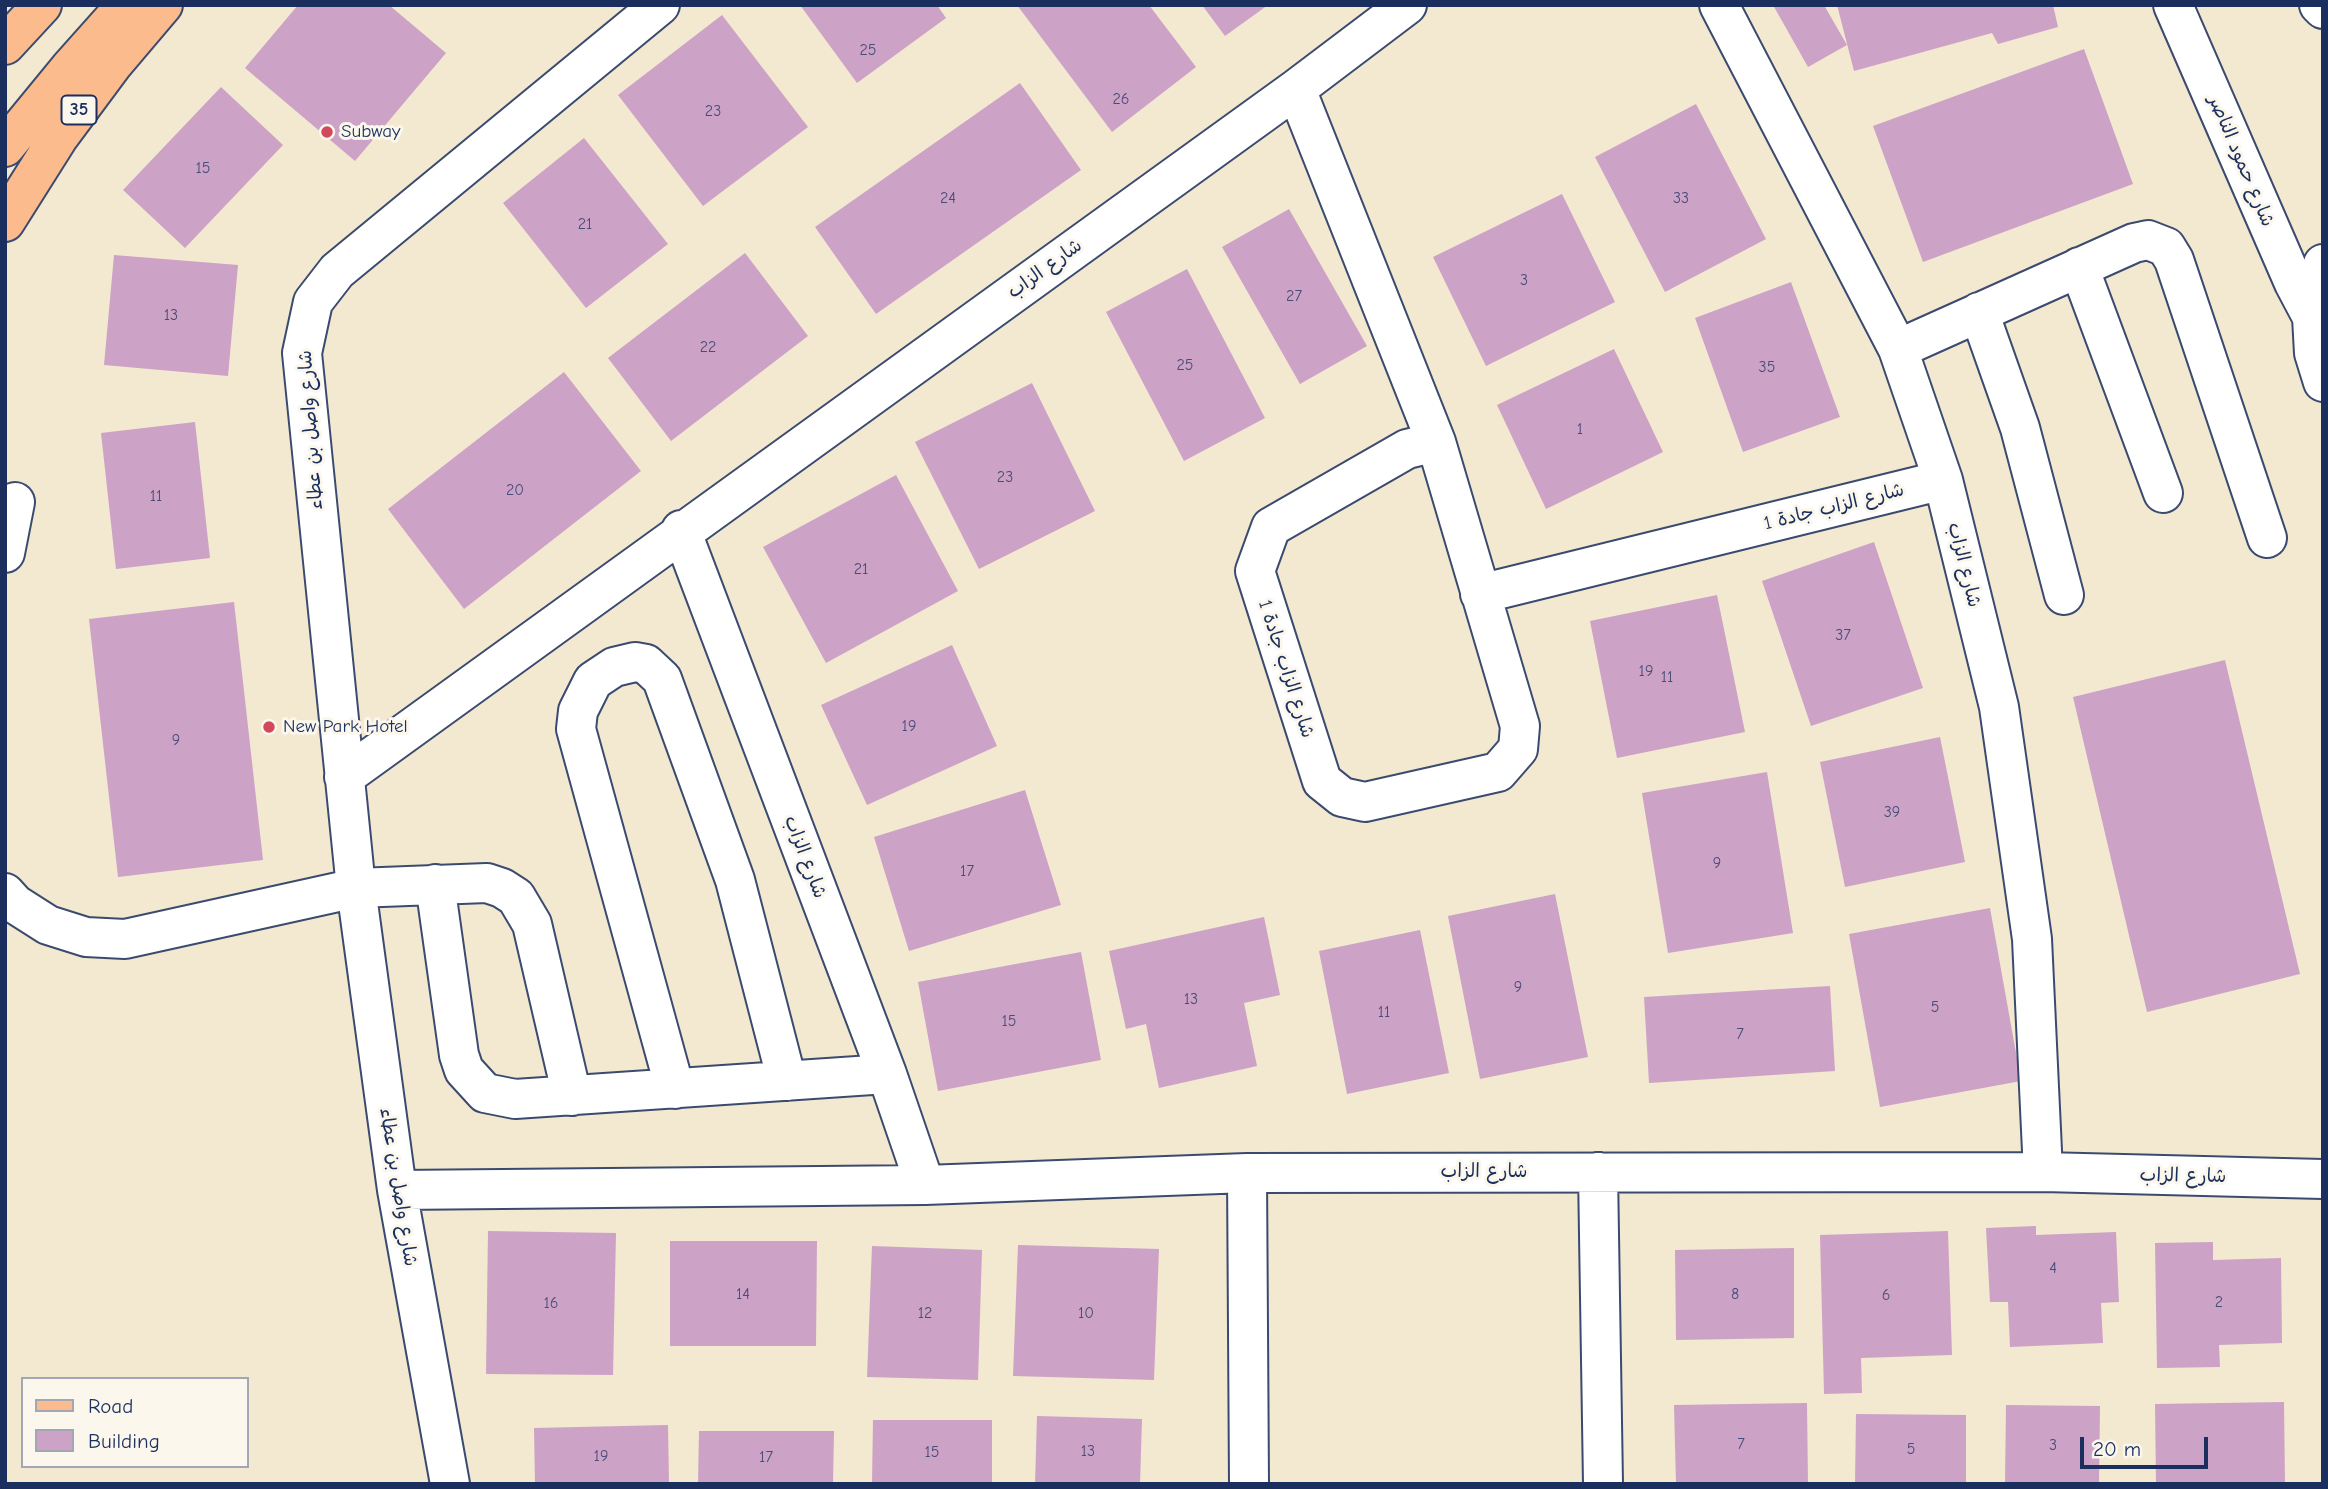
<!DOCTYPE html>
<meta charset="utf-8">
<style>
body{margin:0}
#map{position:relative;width:2328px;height:1489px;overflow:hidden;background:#f3e8d0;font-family:"Comic Neue",sans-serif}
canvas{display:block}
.frame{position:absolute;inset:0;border:7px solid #1b2f5e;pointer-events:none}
.legend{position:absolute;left:21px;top:1377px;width:228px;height:91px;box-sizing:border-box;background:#fbf7ec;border:2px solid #a1a7b3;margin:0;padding:9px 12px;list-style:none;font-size:21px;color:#1b2f5e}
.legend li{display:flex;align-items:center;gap:14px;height:35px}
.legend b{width:35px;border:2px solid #a1a7b3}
.scale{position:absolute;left:2080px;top:1437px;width:128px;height:32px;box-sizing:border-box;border:4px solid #1b2f5e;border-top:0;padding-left:9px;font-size:21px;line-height:24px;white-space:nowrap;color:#1b2f5e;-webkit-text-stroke:5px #fbf7ec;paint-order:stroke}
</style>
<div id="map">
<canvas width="2328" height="1489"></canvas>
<div class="frame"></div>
<ul class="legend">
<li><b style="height:9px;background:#fbbb8c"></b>Road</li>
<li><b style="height:19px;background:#cda2c7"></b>Building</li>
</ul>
<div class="scale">20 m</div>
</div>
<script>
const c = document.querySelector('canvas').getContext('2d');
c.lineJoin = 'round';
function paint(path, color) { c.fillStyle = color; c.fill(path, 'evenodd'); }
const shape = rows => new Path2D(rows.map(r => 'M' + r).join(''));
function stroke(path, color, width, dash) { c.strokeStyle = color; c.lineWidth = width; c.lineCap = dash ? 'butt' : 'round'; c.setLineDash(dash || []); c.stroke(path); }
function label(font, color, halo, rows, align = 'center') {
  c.font = font + ' "Comic Neue","Playpen Sans Arabic",sans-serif'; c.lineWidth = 6; c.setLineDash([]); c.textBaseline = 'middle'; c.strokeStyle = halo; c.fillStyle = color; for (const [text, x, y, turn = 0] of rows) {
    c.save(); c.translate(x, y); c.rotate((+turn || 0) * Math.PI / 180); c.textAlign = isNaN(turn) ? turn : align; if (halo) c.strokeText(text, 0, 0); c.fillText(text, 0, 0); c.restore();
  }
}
const building = shape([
 [298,5,389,5,446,53,355,161,245,68],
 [800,5,937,5,946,18,857,83],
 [1017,5,1149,5,1196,67,1112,132],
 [1202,5,1268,5,1225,36],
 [1773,5,1824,5,1847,45,1808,67],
 [1837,5,2053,5,2058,27,1998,44,1992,33,1854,71],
 [722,15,808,127,703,206,618,95],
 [2084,49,2133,184,1923,262,1873,126],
 [1020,83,1081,170,876,314,815,227],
 [221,87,283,145,185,248,123,190],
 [1696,104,1766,239,1665,292,1595,157],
 [584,138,668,244,586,308,503,203],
 [1562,194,1615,302,1486,366,1433,257],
 [1289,209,1367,346,1300,384,1222,247],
 [745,253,808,336,671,441,608,358],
 [114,255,238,265,228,376,104,365],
 [1187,269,1265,418,1184,461,1106,312],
 [1791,282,1840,417,1743,452,1695,318],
 [1614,349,1663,452,1546,509,1497,405],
 [564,372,641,471,464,609,388,509],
 [1032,383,1095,511,979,569,915,442],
 [195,422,210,558,116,569,101,433],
 [896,475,958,591,826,663,763,547],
 [1874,542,1923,688,1811,726,1762,581],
 [1717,595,1745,732,1617,758,1590,621],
 [234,602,263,860,118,877,89,619],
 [952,645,997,746,867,805,821,705],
 [2225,660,2300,974,2147,1012,2073,697],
 [1940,737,1965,862,1845,887,1820,762],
 [1767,772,1793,933,1668,953,1642,793],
 [1025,790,1061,905,909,951,874,837],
 [1555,894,1588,1057,1480,1079,1448,916],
 [1990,908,2021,1081,1880,1107,1849,934],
 [1264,917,1280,995,1244,1003,1257,1066,1159,1088,1146,1024,1126,1029,1109,951],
 [1420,930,1449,1073,1347,1094,1319,951],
 [1081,952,1101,1060,938,1091,918,982],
 [1830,986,1835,1071,1649,1083,1644,997],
 [2036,1226,2036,1235,2116,1232,2119,1302,2101,1303,2103,1343,2010,1347,2008,1302,1990,1302,1986,1228],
 [488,1231,616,1233,613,1375,486,1374],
 [1948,1231,1952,1355,1861,1358,1862,1393,1824,1394,1820,1235],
 [670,1241,817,1241,816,1346,670,1346],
 [2213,1242,2213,1260,2281,1258,2282,1343,2219,1345,2220,1367,2157,1368,2155,1243],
 [1018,1245,1159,1249,1154,1380,1013,1376],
 [872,1246,982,1250,978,1380,867,1377],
 [1794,1248,1794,1338,1676,1340,1675,1250],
 [2284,1402,2285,1484,2156,1484,2155,1404],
 [1807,1403,1808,1484,1676,1484,1674,1405],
 [2006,1405,2100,1406,2099,1484,2005,1484],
 [1856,1414,1966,1415,1966,1484,1855,1484],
 [1037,1416,1142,1419,1140,1484,1035,1484],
 [873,1420,992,1420,992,1484,872,1484],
 [668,1425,669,1484,535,1484,534,1428],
 [699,1431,834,1431,833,1484,698,1484]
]);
const minor = shape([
 [1719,5,1898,349,1943,480,1999,707,2032,939,2043,1172],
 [2173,5,2294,283,2312,317],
 [2319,5,2323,9],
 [1296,89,1436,442,1520,726,1518,749,1498,772,1365,802,1342,797,1322,781,1255,571,1271,527,1407,449,1436,442],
 [2323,264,2312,317,2314,353,2323,382],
 [2079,267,2163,493],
 [1979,312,2020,428,2064,595],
 [1898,349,2134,243,2148,240,2166,247,2174,260,2267,538],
 [681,530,887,1074,925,1185],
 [5,553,15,502],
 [1480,594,1943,480],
 [344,777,1296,89,1407,5],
 [435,884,459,1055,464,1070,485,1093,515,1099,887,1074],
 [5,893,15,904,48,925,86,937,125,939,356,888,487,883,502,888,516,897,532,924,572,1096],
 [675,1089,576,729,578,711,593,681,614,667,635,662,646,664,662,679,735,880,787,1081],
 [1598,1172,1603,1484],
 [1247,1173,1249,1484],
 [397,1190,925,1185,1247,1173,2043,1172,2323,1179],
 [450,1484,397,1190,356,888,302,353,313,302,337,271,660,5]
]);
const major = shape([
 [5,45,42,5],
 [5,147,69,69,126,5],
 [5,222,58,138,113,64,163,5]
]);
const markers = [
 [327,132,7,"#d1495b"],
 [269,727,7,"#d1495b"]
];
const numberNames = [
 ["25",868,50],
 ["26",1121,99],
 ["23",713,111],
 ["15",203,168],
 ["24",948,198],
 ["33",1681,198],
 ["21",585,224],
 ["3",1524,280],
 ["27",1294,296],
 ["13",171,315],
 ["22",708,347],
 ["25",1185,365],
 ["35",1767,367],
 ["1",1580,429],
 ["23",1005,477],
 ["20",515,490],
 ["11",156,496],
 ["21",861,569],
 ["37",1843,635],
 ["19",1646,671],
 ["11",1667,677],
 ["19",909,726],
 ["9",176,740],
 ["39",1892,812],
 ["9",1717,863],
 ["17",967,871],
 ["9",1518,987],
 ["13",1191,999],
 ["5",1935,1007],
 ["11",1384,1012],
 ["15",1009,1021],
 ["7",1740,1034],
 ["4",2053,1268],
 ["14",743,1294],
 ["8",1735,1294],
 ["6",1886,1295],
 ["2",2219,1302],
 ["16",551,1303],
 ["12",925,1313],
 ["10",1086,1313],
 ["7",1741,1444],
 ["3",2053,1445],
 ["5",1911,1449],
 ["13",1088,1451],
 ["15",932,1452],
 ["19",601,1456],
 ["17",766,1457]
];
const shields = [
 [79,110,35]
];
const shieldNames = [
 ["35",79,110]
];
const poiNames = [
 ["Subway",341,132],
 ["New Park Hotel",283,727]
];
const streetNames = [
 ["شارع حمود الناصر",2241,161,67],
 ["شارع الزاب",1045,269,-36],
 ["شارع واصل بن عطاء",311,430,-94],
 ["شارع الزاب جادة 1",1834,507,-14],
 ["شارع الزاب",1964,565,76],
 ["شارع الزاب جادة 1",1286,669,72],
 ["شارع الزاب",805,857,69],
 ["شارع الزاب",1484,1172],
 ["شارع الزاب",2183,1176,1],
 ["شارع واصل بن عطاء",398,1187,81]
];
paint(building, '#cda2c7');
stroke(minor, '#3b4b6f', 42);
stroke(major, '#3b4b6f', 42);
stroke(minor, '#fff', 38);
stroke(major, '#fbbb8c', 38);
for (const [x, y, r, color] of markers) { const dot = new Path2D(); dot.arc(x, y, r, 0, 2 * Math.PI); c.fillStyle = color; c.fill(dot); stroke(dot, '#fbf7ec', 2.5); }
label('16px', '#484c78', null, numberNames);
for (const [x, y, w] of shields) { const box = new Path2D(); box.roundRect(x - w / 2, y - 14.5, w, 29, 5); c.fillStyle = '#fbf7ec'; c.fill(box); stroke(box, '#1b2f5e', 2); }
label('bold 18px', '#1b2f5e', null, shieldNames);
label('19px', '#1b2f5e', '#fbf7ec', poiNames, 'left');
label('19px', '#1b2f5e', '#fbf7ec', streetNames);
</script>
